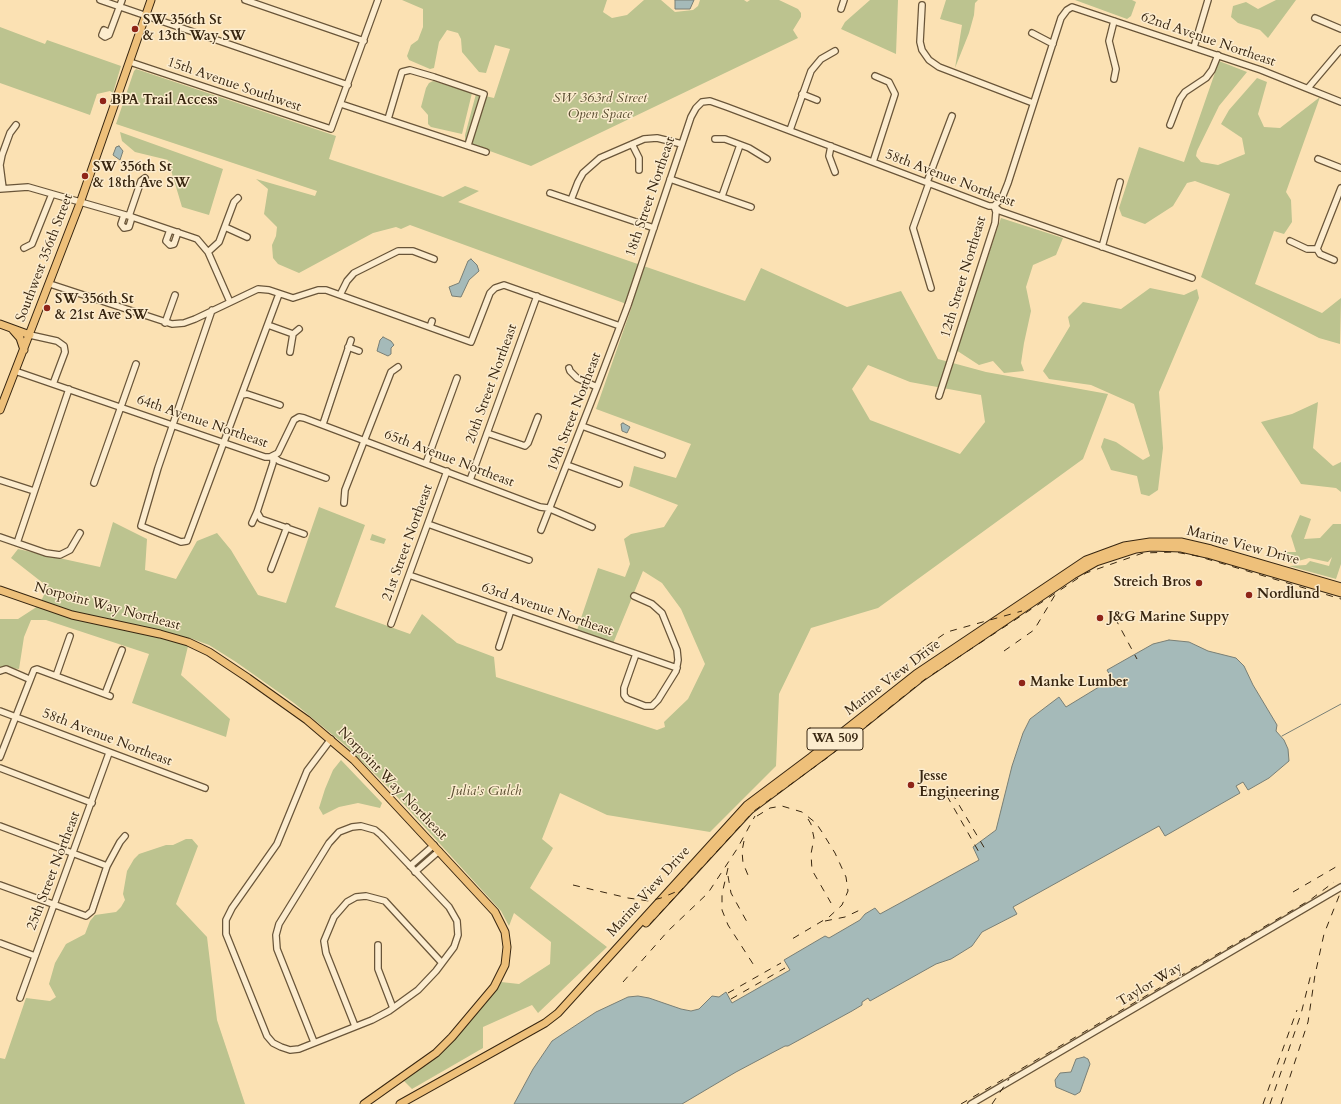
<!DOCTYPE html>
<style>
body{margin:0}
canvas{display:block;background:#fbe1b3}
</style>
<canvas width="1341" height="1104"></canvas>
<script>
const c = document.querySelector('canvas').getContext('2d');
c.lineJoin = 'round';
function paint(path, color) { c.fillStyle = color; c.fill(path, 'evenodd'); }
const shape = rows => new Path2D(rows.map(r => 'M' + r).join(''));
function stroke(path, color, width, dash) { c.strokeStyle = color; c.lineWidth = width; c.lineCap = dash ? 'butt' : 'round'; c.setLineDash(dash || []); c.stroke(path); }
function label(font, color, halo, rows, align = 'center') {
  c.font = font + ' Cardo,serif'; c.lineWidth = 3; c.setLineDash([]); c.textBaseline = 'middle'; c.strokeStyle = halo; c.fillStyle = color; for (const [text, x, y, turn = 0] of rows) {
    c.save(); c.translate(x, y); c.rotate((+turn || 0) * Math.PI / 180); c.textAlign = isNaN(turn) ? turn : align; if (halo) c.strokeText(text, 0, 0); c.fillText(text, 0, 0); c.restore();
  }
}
const green = shape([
 [402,0,607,0,603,12,612,18,627,15,644,0,661,0,675,12,693,10,698,6,700,0,744,0,747,2,750,0,779,0,798,9,801,13,801,17,793,30,798,38,531,166,465,142,465,135,476,94,494,98,510,49,495,45,486,73,479,72,462,52,461,39,458,33,447,30,439,42,434,68,430,69,409,60,407,56,411,45,418,40,423,27,423,9],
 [870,0,898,0,896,54,841,29,845,22],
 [946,0,978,0,975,3,974,15,969,33,955,68,962,25,940,19],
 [1075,0,1132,0,1136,2,1131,16,1127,19],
 [1276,0,1296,0,1268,38,1260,30,1238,23,1231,17,1233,6,1246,2,1258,9],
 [0,27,45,44,47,40,121,66,113,93,110,91,97,94,90,115,0,83],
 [1219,61,1247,72,1219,106,1197,151,1196,156,1201,162,1218,165,1245,154,1242,138,1221,124,1229,110,1257,78,1267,82,1258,114,1264,127,1280,128,1320,97,1286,192,1291,200,1292,222,1284,234,1274,231,1255,284,1322,313,1341,298,1340,344,1319,338,1201,277,1230,194,1195,181,1187,183,1173,206,1145,224,1122,216,1119,208,1139,147,1184,162],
 [136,69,336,136,329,159,443,197,465,186,479,191,458,202,745,301,761,268,847,307,901,291,938,359,986,372,1108,394,1083,459,878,608,811,628,779,694,776,766,710,832,607,815,560,793,542,839,553,848,530,888,607,947,538,1013,532,1005,483,1027,483,1048,412,1089,404,1081,438,1056,454,1039,501,982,519,984,550,964,551,942,514,913,509,926,501,911,390,789,345,745,294,703,236,662,209,645,190,638,181,675,230,719,226,737,132,703,149,654,46,620,31,620,24,637,19,669,0,667,0,619,18,619,35,608,39,605,48,587,11,558,18,549,100,567,113,522,147,539,145,570,176,579,197,541,217,533,231,550,258,595,286,603,319,507,365,525,335,607,410,634,422,614,457,643,494,657,496,677,657,730,665,727,664,722,688,699,705,664,681,609,662,583,643,571,612,646,576,633,598,568,625,577,630,564,624,539,631,534,664,527,678,505,629,486,634,466,676,478,691,444,596,409,632,306,410,225,401,229,396,227,373,233,299,273,278,264,273,258,272,245,276,236,277,227,264,214,268,189,256,179,315,196,317,191,116,124,134,71],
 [868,365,910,382,981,395,985,422,960,454,870,420,852,389],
 [433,81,472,93,462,134,431,127,428,124,428,115,421,107,426,88,429,83],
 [120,132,223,169,209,215,182,207,168,160,135,152,122,141],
 [1001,218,1063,238,1056,255,1033,265,1026,287,1031,311,1024,343,1021,363,1024,371,1004,373,993,361,979,365,956,350],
 [1150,288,1184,295,1197,289,1199,298,1159,392,1163,448,1158,490,1149,496,1141,494,1137,476,1111,470,1101,447,1104,438,1116,442,1143,460,1150,456,1134,404,1091,385,1049,379,1043,371,1070,326,1068,317,1083,302,1121,309],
 [1318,402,1313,448,1333,466,1341,462,1341,492,1336,488,1301,484,1261,422,1292,414],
 [1300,515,1311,519,1304,539,1320,538,1333,524,1341,524,1341,564,1336,579,1289,566,1306,565,1310,561,1329,566,1332,557,1328,562,1309,558,1291,563,1281,557,1284,552,1296,552,1291,536],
 [372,534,386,539,384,544,370,540],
 [341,760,382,803,380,808,358,803,339,807,323,815,322,813,319,808,325,789,333,770],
 [186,839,192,839,198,846,176,904,207,937,217,1020,245,1104,0,1104,0,1058,5,1059,26,998,50,1001,56,997,49,984,55,963,66,944,85,934,90,921,95,915,116,912,121,907,125,900,123,894,127,871,134,859,139,854,166,845,173,845]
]);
const water = shape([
 [675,0,694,0,690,9,675,9,675,0],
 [119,146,123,151,120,160,113,155,116,147,119,146],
 [471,259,477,265,479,271,469,280,461,297,452,296,449,287,459,283,468,261,471,259],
 [383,337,391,341,394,345,391,348,391,354,388,356,377,351,380,340,383,337],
 [623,423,630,427,627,433,622,431,621,424,623,423],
 [1169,640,1189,642,1208,651,1236,658,1244,666,1253,685,1277,725,1276,731,1284,740,1288,749,1289,761,1269,778,1248,790,1243,782,1236,786,1240,793,1165,836,1159,826,1013,907,1017,914,982,932,972,946,951,959,936,964,870,1001,868,998,862,1002,862,1005,852,1011,788,1046,785,1046,736,1072,682,1104,514,1104,533,1069,552,1041,596,1012,628,997,638,996,649,998,681,1009,691,1011,699,1009,712,996,719,997,726,992,732,1003,790,970,784,960,825,936,829,938,860,920,865,914,875,908,880,914,979,860,973,847,996,830,1012,766,1023,733,1030,719,1059,697,1066,707,1112,679,1107,670,1153,644,1169,640],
 [1084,1057,1088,1059,1090,1064,1080,1092,1075,1095,1056,1087,1055,1080,1060,1073,1071,1072,1076,1059,1084,1057]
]);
const stream = shape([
 [1282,736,1341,704]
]);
const minor = shape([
 [100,0,348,85],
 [245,0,364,41],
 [922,5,920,42,922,50,929,60,939,67,1033,103],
 [841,9,844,0],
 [1315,18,1341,29],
 [1114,21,1109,41,1116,69,1114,79],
 [108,32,104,30,102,35,105,37,109,35,122,0],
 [1032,33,1053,44],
 [1194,47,1208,0],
 [130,62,331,129,378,0],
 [1308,88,1341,49],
 [802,94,817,100],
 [341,104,486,152],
 [388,119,402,72,410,70,434,77,484,94,468,145],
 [1170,125,1180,99,1185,92,1206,78,1212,70,1218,55],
 [790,130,811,71,821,59,835,51],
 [715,139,725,139,749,148,767,159],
 [632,144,639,158,639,170],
 [831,146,829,156,835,172],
 [1318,159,1341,168],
 [873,162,895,94,889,82,875,76],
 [670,179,751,207],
 [927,182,952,116],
 [929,183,913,228,931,288],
 [3,188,0,165,2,155,10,133,16,125],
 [0,189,28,187,129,216,197,239,208,252,230,302],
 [550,193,654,228],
 [722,196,740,145],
 [571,200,578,182,583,173,600,158,644,139,657,138,682,144],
 [994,206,1002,198,1008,183,1061,18,1067,10,1072,7,1261,70,1341,102],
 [124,215,121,224,124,228,129,227,132,217],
 [129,216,141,181,145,178],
 [225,227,247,237],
 [170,230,166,241,170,245,174,244,178,232],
 [1290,241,1307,249,1317,249],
 [1102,247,1120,182],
 [24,248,32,244,52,194],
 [1317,249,1341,188],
 [1317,249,1320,254,1334,260],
 [208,252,219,242,234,202,238,198],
 [50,284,172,324,184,323,195,319,258,289,269,290,293,298,318,290,326,290,471,342,490,293,495,288,504,285,620,326],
 [341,293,347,281,354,273,398,251,413,251,434,259],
 [212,310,158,468,141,526,181,542,187,541,193,525,279,294],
 [165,323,175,295],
 [268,325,293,334],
 [430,327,432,321],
 [30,335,57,341,64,346,65,352,53,384],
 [348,347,359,351],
 [290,352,293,334,299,329],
 [569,368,570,371,577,378,597,387],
 [15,371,265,457,270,457,278,453,294,420,299,417,304,418,540,507,548,508,592,527],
 [242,395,247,394,280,405],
 [939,396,995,223,996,212,994,206],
 [323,424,351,340],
 [582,426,662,455],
 [487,433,525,446,528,443,538,417],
 [273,456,279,461,326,478],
 [426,463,457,378],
 [567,465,619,484],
 [0,480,34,491],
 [470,480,537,296],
 [94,483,136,364],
 [344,503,345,490,391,372,398,367],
 [257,512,261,519,304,534],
 [252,523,257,512,273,463,273,456],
 [428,524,529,560],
 [541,530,597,387,628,305,691,117,696,108,702,102,710,101,727,107,989,206,994,206,1000,211,1192,278],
 [0,537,46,553,60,555,70,550,80,533],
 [17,543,69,389],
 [271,569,287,527],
 [409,575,677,668],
 [634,596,652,604,662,613,677,650,678,660,676,671,658,700,652,706,645,706,627,699,624,695,624,688,636,654],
 [391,624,447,471],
 [499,647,511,610],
 [0,671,6,669,29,679],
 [56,676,70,636],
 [105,694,122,650],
 [0,711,205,788],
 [0,757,34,670,37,669,110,696],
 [0,768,92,803],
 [0,826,107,866],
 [410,866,434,845],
 [415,872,439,851],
 [0,885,86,916,92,911,107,866,120,842,125,836],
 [0,943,35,956],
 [378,945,378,969,393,1008],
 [20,998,109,753],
 [355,1026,326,953,324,941,334,917,347,902,356,897,366,896,385,901,442,963],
 [314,1042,277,949,276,935,279,924,329,843,339,832,352,827,361,826,375,830,381,835,449,907,457,921,458,935,454,947,436,971,418,990,389,1011,372,1020,299,1049,290,1050,281,1047,273,1043,267,1036,226,934,226,920,232,908,277,844,307,771,331,739],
 [971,1104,1341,887]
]);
const major = shape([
 [0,324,30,335],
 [13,330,20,338,24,350],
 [0,410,80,203,151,0],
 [0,590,72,615,160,634,188,642,209,652,248,678,307,720,354,760,495,912,505,932,507,947,505,965,494,987,452,1037,436,1053,364,1104],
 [646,923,750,810,836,746,922,677,1073,575,1096,562,1136,549,1151,547,1181,548,1207,554,1341,593],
 [400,1104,545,1023,558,1013,747,805,811,757,916,674,1086,560,1124,546,1150,542,1181,542,1211,549,1341,587]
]);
const rail = shape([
 [1115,618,1137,659],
 [1004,651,1034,630,1055,595],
 [915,654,947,632,1022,611],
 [952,793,985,849],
 [947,796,980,854],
 [757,816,770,808,782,806,802,812,816,823,822,832,835,853,846,877,848,891,842,905,829,917,792,939],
 [808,819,811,824,814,838,811,854,812,870,831,903],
 [744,841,742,851,743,863,750,880],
 [728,868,722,894,722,910,728,925,755,967],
 [728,876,731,893,747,922],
 [573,885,628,898,649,901,661,898,678,891],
 [1293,892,1341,864],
 [825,921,845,917,860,910],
 [650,924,754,811,827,758,924,680,1086,573,1143,553,1175,552,1197,556,1341,599],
 [623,982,668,931,708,893,737,849,755,816],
 [728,993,781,963],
 [731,999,785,968],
 [961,1104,1310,900,1334,882],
 [992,1104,1009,1079],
 [1263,1104,1297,1010],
 [1270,1104,1301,1014,1311,974],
 [1281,1104,1308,1022,1315,975,1324,934,1341,891]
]);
const markers = [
 [135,29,4,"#8f2418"],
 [103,101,4,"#8f2418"],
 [85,176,4,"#8f2418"],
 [47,308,4,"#8f2418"],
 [1199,583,4,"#8f2418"],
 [1249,595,4,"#8f2418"],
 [1100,618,4,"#8f2418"],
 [1022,683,4,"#8f2418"],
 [911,785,4,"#8f2418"]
];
const shields = [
 [835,739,56]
];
const shieldNames = [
 ["WA 509",835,739]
];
const poiNames = [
 ["SW 356th St",143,21],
 ["& 13th Way SW",143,37],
 ["BPA Trail Access",111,101],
 ["SW 356th St",93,168],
 ["& 18th Ave SW",93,184],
 ["SW 356th St",55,300],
 ["& 21st Ave SW",55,316],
 ["Streich Bros",1191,583,"right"],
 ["Nordlund",1257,595],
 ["J&G Marine Suppy",1108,618],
 ["Manke Lumber",1030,683],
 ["Jesse",919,777],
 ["Engineering",919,793]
];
const streetNames = [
 ["62nd Avenue Northeast",1208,40,19],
 ["15th Avenue Southwest",234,85,19],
 ["58th Avenue Northeast",950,179,21],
 ["18th Street Northeast",651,197,-71],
 ["Southwest 356th Street",45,258,-69],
 ["12th Street Northeast",964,277,-73],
 ["20th Street Northeast",492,384,-70],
 ["19th Street Northeast",575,412,-69],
 ["64th Avenue Northeast",202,422,19],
 ["65th Avenue Northeast",449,459,21],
 ["21st Street Northeast",408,543,-70],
 ["Marine View Drive",1243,546,15],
 ["Norpoint Way Northeast",107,607,15],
 ["63rd Avenue Northeast",547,610,19],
 ["Marine View Drive",893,678,-37],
 ["58th Avenue Northeast",107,738,21],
 ["Norpoint Way Northeast",392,784,46],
 ["25th Street Northeast",54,871,-69],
 ["Marine View Drive",649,892,-48],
 ["Taylor Way",1150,985,-31]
];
const parkNames = [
 ["SW 363rd Street",600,99],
 ["Open Space",600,115],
 ["Julia's Gulch",486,792]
];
paint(green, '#bcc38f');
paint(water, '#a5bab9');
stroke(water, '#797f75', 1);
stroke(stream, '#797f75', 1);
stroke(minor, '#695539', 8);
stroke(major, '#382610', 9);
stroke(minor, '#fcecce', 5.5);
stroke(major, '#eec07a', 7);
stroke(rail, '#382610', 1, [7, 7]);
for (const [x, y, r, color] of markers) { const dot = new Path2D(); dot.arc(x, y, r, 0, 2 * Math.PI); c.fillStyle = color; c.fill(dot); stroke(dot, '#fcecce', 1.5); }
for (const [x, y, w] of shields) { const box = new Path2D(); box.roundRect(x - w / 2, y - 11, w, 22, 3); c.fillStyle = '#fcecce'; c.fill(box); stroke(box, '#382610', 1); }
label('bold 13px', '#382610', null, shieldNames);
label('bold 14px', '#382610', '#fcecce', poiNames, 'left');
label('14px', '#382610', '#fcecce', streetNames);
label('italic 14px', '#594d30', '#fcecce', parkNames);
</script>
